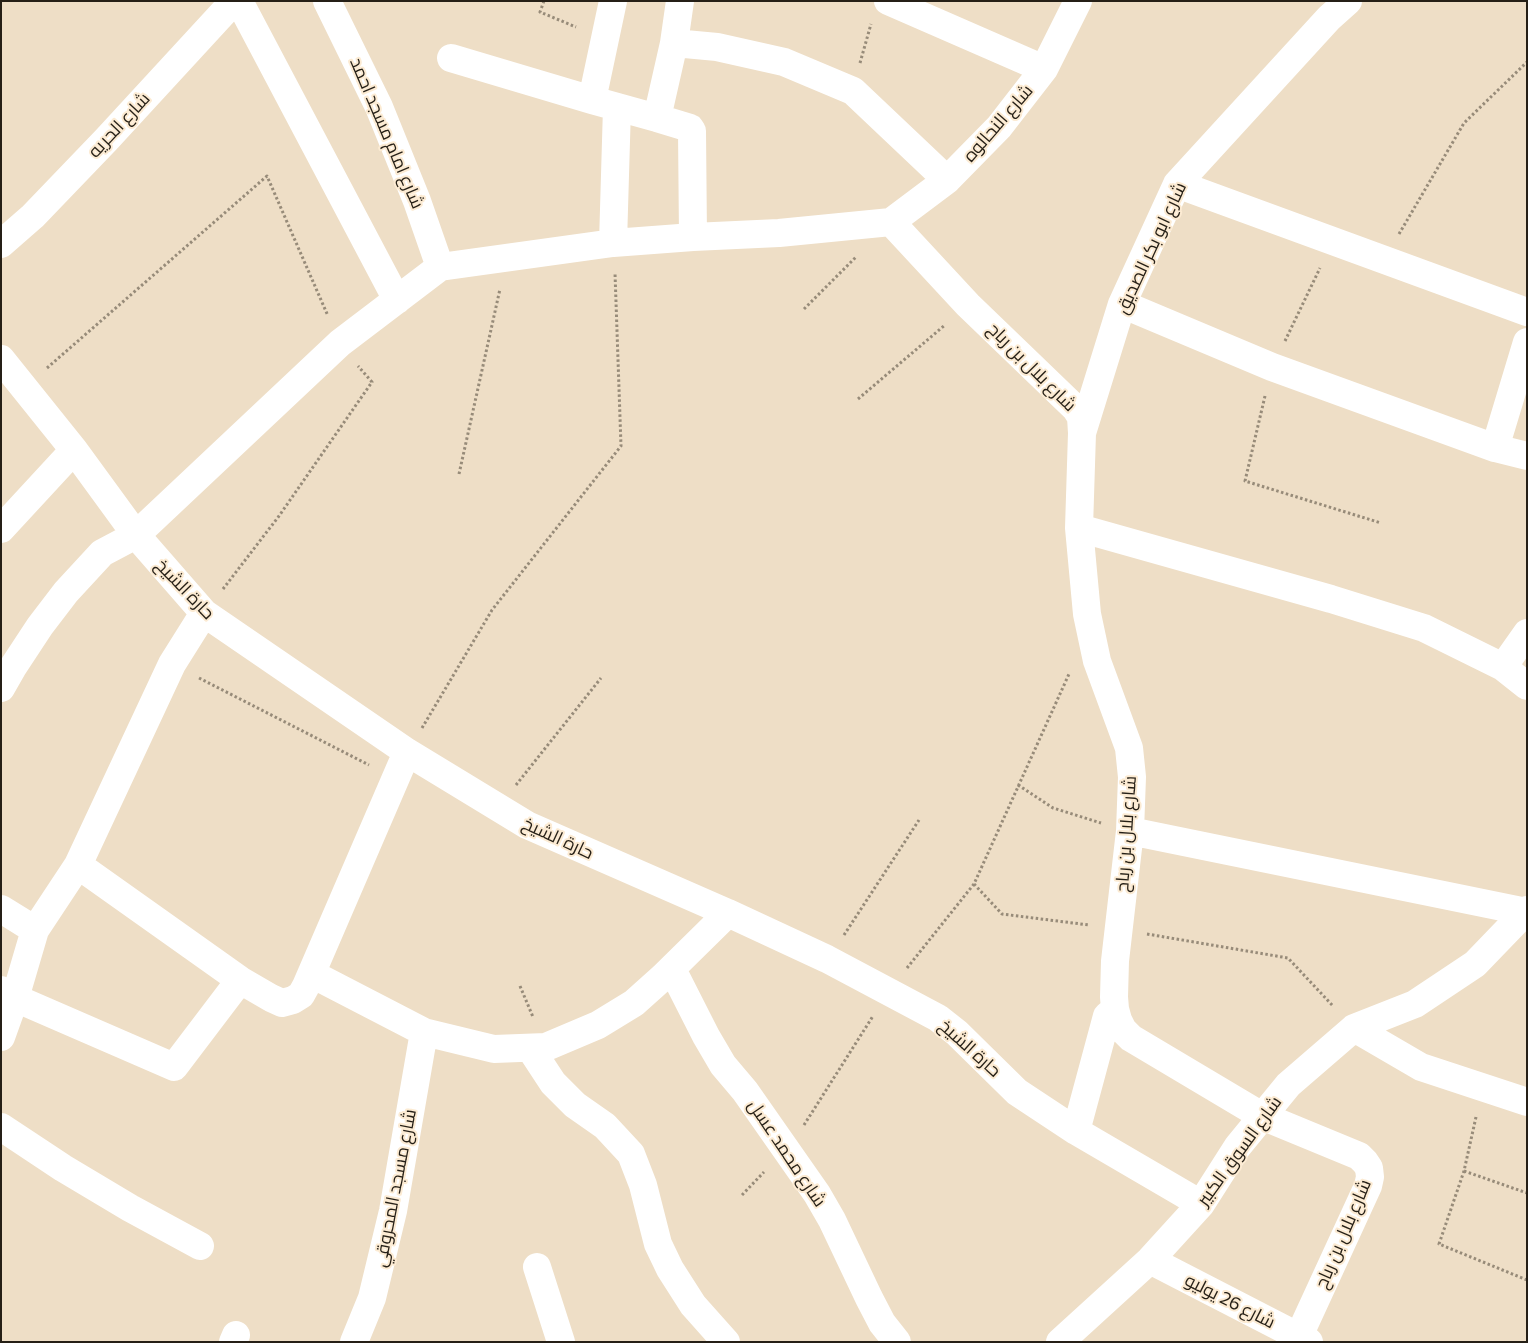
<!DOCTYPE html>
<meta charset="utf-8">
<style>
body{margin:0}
#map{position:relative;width:1528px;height:1343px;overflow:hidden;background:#eedec6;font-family:Commissioner,sans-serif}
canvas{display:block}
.frame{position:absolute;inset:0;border:2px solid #251f16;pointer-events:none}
</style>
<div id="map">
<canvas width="1528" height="1343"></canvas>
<div class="frame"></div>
</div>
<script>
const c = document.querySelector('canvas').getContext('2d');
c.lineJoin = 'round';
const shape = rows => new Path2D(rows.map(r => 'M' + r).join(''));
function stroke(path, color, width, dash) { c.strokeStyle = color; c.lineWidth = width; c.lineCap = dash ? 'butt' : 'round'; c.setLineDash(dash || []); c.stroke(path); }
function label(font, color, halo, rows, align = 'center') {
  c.font = font + ' Commissioner,Cairo,sans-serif'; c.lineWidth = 4; c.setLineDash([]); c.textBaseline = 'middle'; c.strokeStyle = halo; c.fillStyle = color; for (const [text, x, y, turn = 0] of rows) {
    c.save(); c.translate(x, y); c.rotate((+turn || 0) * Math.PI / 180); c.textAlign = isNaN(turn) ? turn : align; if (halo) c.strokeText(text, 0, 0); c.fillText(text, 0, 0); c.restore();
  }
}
const path = shape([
 [544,1,540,12,576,27],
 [860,63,871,24],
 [1399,234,1464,123,1527,62],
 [804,309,857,256],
 [1285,341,1320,268],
 [47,368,267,176,328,316],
 [1265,396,1245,481,1381,523],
 [858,399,945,325],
 [459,474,500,289],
 [223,589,279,516,372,382,358,366],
 [199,678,369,765],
 [422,728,492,610,621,446,615,273],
 [516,785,601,678],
 [1018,785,1053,808,1101,823],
 [974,884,1002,914,1089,925],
 [1147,934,1288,958,1333,1006],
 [844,935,919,820],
 [907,968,974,884,1069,674],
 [520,986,533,1017],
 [1476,1117,1464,1171,1439,1244,1527,1280],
 [804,1125,873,1016],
 [1464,1171,1527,1193],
 [742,1195,764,1172]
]);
const minor = shape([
 [239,1,397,300],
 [327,1,379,107,417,201,440,267],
 [888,1,1044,69],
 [674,43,717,47,784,62,853,91,947,180],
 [451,58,592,100,657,118,690,128,692,131,693,237],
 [592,100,613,1],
 [657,118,674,43,680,1],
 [1177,184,1527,312],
 [891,222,968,305,1076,409,1081,417,1082,433,1079,528,1087,614,1097,661,1129,748,1132,777,1130,831,1115,961,1114,997,1115,1009,1118,1020,1123,1030,1131,1038,1262,1116,1359,1156,1365,1162,1369,1168,1370,1177,1368,1186,1299,1336],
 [891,222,947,180,999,127,1044,69,1078,1],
 [613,243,617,107],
 [1,244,33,216,106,140,234,1],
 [1122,304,1272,367,1495,448,1527,456],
 [1,359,74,450,136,535,204,613,407,752,527,825,728,913,827,959,938,1018,957,1033,1017,1092,1076,1131,1201,1204],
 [1082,433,1122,304,1177,184,1329,18,1348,1],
 [1495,448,1527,342],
 [1079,528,1331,599,1424,628,1503,667,1527,686],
 [1,529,74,450],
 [1503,667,1527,633],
 [1,688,13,667,40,626,66,592,102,553,136,535,340,343,440,267,613,243,693,237,779,233,891,222],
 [1130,831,1527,912],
 [78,865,240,980,271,998,282,1003,293,1000,301,995,306,986,407,752],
 [1,909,35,930],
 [672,969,706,1036,723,1065,745,1091,817,1194,832,1220,869,1298,882,1323,897,1342],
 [312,974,424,1032,494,1049,546,1047,598,1025,634,1003,663,977,728,913],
 [1,990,15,998,174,1067,240,980],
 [1354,1028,1421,1067,1527,1102],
 [1,1037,15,998,35,930,78,865,172,664,204,613],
 [530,1048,553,1083,575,1105,605,1126,631,1154,643,1185,658,1244,670,1269,693,1305,726,1342],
 [1,1127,63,1168,130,1208,200,1246],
 [1076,1131,1107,1016,1115,1009],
 [1150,1260,1309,1342],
 [537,1267,561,1342],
 [233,1342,236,1335],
 [354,1342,372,1298,393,1211,424,1032],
 [1060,1342,1150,1260,1201,1204,1238,1146,1288,1085,1354,1028,1415,1004,1475,964,1527,910]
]);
const streetNames = [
 ["شارع النحالوه",998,123,-49],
 ["شارع الحريه",119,125,-47],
 ["شارع امام مسجد احمد",387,133,67],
 ["شارع ابو بكر الصديق",1151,248,-65],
 ["شارع بلال بن رباح",1032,367,45],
 ["حارة الشيخ",185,589,46],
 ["شارع بلال بن رباح",1126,834,-86],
 ["حارة الشيخ",558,838,25],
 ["حارة الشيخ",970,1048,42],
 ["شارع السوق الكبير",1239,1151,-54],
 ["شارع محمد عسل",787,1153,56],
 ["شارع مسجد المحروقي",395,1188,-79],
 ["شارع بلال بن رباح",1343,1234,-67],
 ["شارع 26 يوليو",1230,1301,27]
];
stroke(path, '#978b79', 3, [2.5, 2.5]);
stroke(minor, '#fff', 28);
label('18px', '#251f16', '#fcebd3', streetNames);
</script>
